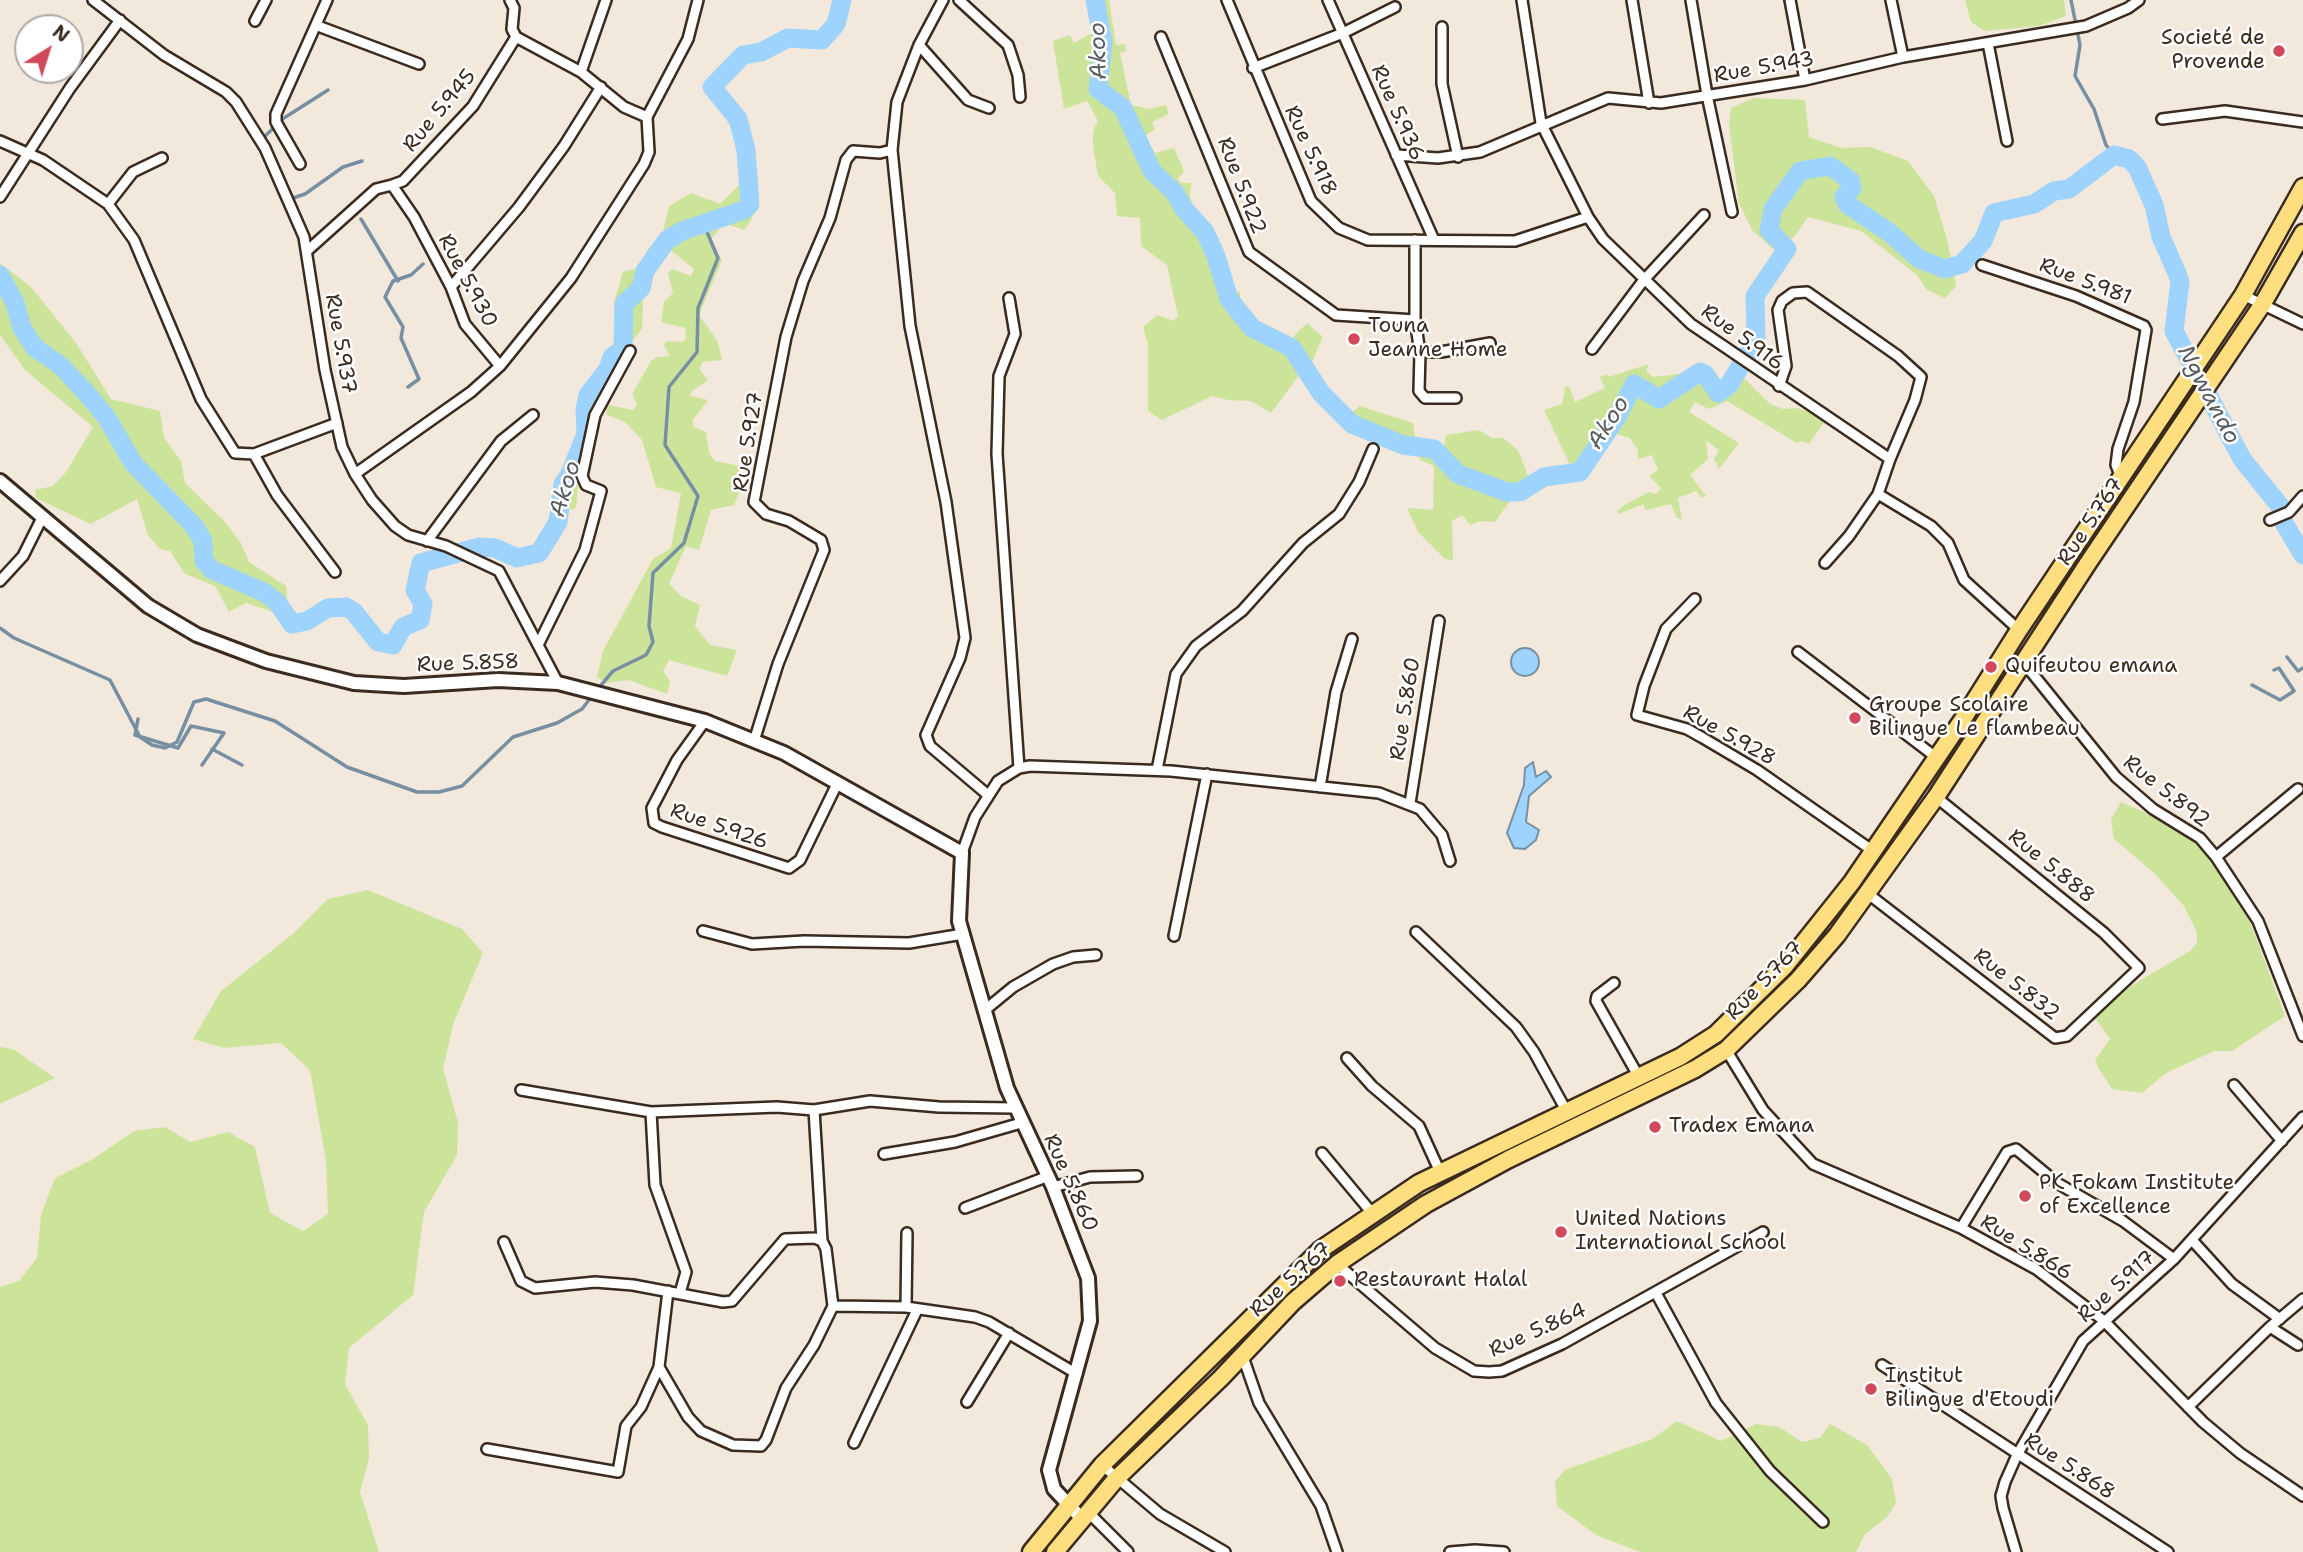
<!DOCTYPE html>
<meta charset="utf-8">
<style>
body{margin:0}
#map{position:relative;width:2303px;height:1552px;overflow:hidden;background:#f3e8dc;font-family:"Shantell Sans",sans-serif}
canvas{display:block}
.north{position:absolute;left:14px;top:14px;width:70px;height:70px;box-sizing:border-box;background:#fff;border:2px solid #b1aaa5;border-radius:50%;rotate:38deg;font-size:19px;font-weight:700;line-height:28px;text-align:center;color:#3b2a1e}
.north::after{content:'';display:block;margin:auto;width:24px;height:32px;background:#d1495b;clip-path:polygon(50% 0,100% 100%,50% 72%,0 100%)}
</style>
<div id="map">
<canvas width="2303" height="1552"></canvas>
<div class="north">N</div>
</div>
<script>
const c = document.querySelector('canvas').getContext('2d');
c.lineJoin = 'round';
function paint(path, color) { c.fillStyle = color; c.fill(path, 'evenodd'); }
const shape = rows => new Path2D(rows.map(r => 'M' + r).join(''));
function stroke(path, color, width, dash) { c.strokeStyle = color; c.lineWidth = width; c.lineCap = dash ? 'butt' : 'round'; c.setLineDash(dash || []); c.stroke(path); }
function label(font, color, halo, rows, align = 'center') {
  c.font = font + ' "Shantell Sans",sans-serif'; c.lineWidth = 5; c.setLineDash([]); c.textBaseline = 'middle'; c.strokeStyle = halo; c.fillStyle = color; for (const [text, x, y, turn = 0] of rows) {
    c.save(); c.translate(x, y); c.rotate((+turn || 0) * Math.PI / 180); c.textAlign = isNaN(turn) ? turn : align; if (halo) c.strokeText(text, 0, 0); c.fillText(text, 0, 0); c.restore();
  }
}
const green = shape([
 [1091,0,1109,0,1116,45,1125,44,1126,51,1120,53,1131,105,1149,109,1166,105,1169,114,1152,122,1155,129,1145,136,1155,153,1174,148,1184,171,1178,179,1181,183,1191,183,1190,197,1196,213,1215,240,1233,291,1240,292,1240,307,1244,313,1251,311,1256,318,1252,324,1287,343,1307,323,1323,337,1310,366,1329,395,1350,414,1360,406,1413,423,1416,443,1420,445,1444,447,1446,435,1479,430,1492,438,1503,438,1518,450,1528,476,1495,522,1480,521,1470,525,1462,515,1452,521,1453,560,1445,559,1418,532,1407,508,1433,510,1434,466,1420,460,1418,449,1388,444,1364,435,1309,386,1313,379,1303,370,1271,413,1251,401,1228,400,1212,396,1162,420,1148,411,1148,344,1143,327,1157,315,1174,321,1178,316,1167,265,1141,246,1140,218,1117,216,1115,193,1098,176,1093,146,1093,131,1098,121,1087,101,1064,109,1053,41,1070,35,1074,43,1096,31,1087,6],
 [1965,0,2064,0,2066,16,2039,26,1985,31,1971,22],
 [1753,98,1805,100,1809,137,1841,148,1870,147,1908,161,1934,196,1947,239,1956,286,1945,298,1927,290,1917,275,1861,231,1808,217,1794,237,1774,250,1752,230,1739,203,1729,125,1731,108],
 [741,183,759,196,752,219,744,230,724,223,709,242,722,260,699,315,718,342,722,360,702,362,700,370,708,380,692,391,690,396,708,400,692,421,694,427,706,432,709,453,715,461,739,466,743,483,734,505,711,510,699,550,686,546,669,584,681,596,700,605,695,626,710,645,737,650,727,676,669,660,663,671,670,681,667,694,629,680,606,683,597,677,603,651,653,559,671,548,681,493,656,487,642,440,625,422,607,415,606,409,608,405,634,410,637,404,632,394,651,361,657,357,670,356,664,345,667,341,683,342,686,338,685,328,661,322,664,302,673,293,668,273,672,269,691,276,694,269,669,249,644,280,642,329,627,347,616,370,599,385,595,393,593,427,578,483,576,508,572,510,568,506,567,476,582,405,585,393,607,360,615,338,614,302,623,272,638,268,648,249,662,236,669,206,691,193,720,204],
 [0,263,31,287,76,343,111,399,160,411,164,438,181,461,185,483,225,522,241,543,249,562,286,586,288,617,246,603,229,612,215,586,185,574,170,551,160,549,148,535,137,499,91,524,36,498,35,490,53,486,66,472,93,427,25,370,0,335],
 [1649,364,1646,371,1653,377,1679,374,1677,384,1660,394,1645,383,1632,381,1616,413,1580,460,1571,467,1544,410,1562,404,1565,387,1569,386,1575,402,1605,388,1598,373,1601,377,1607,374,1609,377],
 [1741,375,1770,404,1783,409,1798,408,1823,418,1825,421,1809,444,1801,441,1797,443,1727,401,1709,409,1695,402,1689,412,1739,443,1719,469,1714,459,1719,450,1706,441,1708,459,1690,475,1706,496,1702,498,1696,491,1678,498,1682,520,1677,518,1671,504,1646,510,1643,504,1619,514,1617,511,1624,505,1649,492,1656,494,1661,488,1649,476,1658,470,1652,455,1638,459,1638,450,1630,438,1616,434,1611,438,1606,436,1632,393,1634,391,1660,402,1698,380,1719,398],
 [2121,802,2173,825,2205,850,2248,916,2285,1016,2232,1051,2214,1051,2166,1073,2142,1093,2112,1089,2099,1069,2095,1060,2110,1039,2095,1018,2126,989,2190,951,2197,943,2197,933,2184,906,2153,872,2114,839,2111,820],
 [368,890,462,929,483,953,454,1022,443,1068,458,1123,457,1155,424,1212,413,1295,349,1348,345,1384,368,1425,369,1458,360,1492,379,1552,0,1552,0,1287,19,1281,37,1258,41,1215,55,1178,93,1159,134,1131,165,1127,190,1142,228,1132,255,1147,270,1213,303,1231,328,1214,326,1161,310,1070,281,1043,224,1048,193,1039,221,991,294,933,328,899],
 [0,1047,13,1049,55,1078,0,1104],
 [1677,1421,1721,1441,1756,1424,1779,1427,1802,1442,1820,1438,1830,1424,1867,1445,1892,1479,1896,1503,1887,1517,1865,1534,1856,1552,1640,1552,1596,1535,1557,1506,1555,1481,1565,1470,1652,1439]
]);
const water = shape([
 '1511 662a14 14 0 1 1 28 0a14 14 0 1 1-28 0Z',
 [1533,762,1536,777,1546,771,1551,777,1529,796,1526,822,1539,830,1536,840,1525,849,1514,848,1507,833,1524,785,1525,768,1533,762]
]);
const stream = shape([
 [2071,0,2080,45,2075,76,2094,109,2106,145,2114,155],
 [264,137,284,118,328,90],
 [293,198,305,194,343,167,362,161],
 [361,219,398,281],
 [408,387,419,379,401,338,403,327,385,297,393,281,411,275,423,264],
 [0,628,14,638,110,680,140,737,152,745,165,748,177,742,194,702,206,699,275,721,347,767,417,792,439,792,462,786,513,737,557,723,582,709,592,696],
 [2287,657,2298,671,2303,668],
 [2252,685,2280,700,2294,691,2279,668,2274,670],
 [597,690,613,671,646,655,653,642,649,626,653,573,684,543,698,496,665,445,669,387,697,352,698,308,718,258,704,225],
 [138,719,135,735,178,748,191,726,224,733,202,765],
 [212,749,242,765]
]);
const river = shape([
 [1095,0,1103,42,1098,89,1123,108,1152,171,1175,193,1184,209,1205,232,1216,256,1229,299,1252,328,1292,348,1321,393,1352,424,1403,445,1434,449,1458,474,1507,492,1520,492,1544,477,1580,472,1617,417,1634,384,1659,399,1700,372,1705,374,1718,393,1729,385,1756,340,1755,296,1787,249,1769,230,1773,209,1800,171,1830,166,1851,181,1852,188,1844,197,1847,204,1890,233,1919,259,1945,269,1962,264,1983,241,1994,213,2034,204,2054,191,2069,189,2114,155,2129,159,2137,167,2154,205,2161,237,2177,273,2180,282,2174,331,2242,459,2280,506,2284,523,2303,555],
 [0,275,15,303,22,328,35,348,60,365,89,396,107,418,133,463,194,526,203,541,204,561,212,570,264,592,277,602,292,624,307,621,328,608,346,607,354,612,378,642,393,645,403,627,420,620,423,604,415,590,421,563,480,547,495,548,517,558,539,553,558,522,563,484,569,476,586,434,585,409,588,395,608,369,612,357,623,349,624,304,641,288,645,271,667,240,682,231,744,210,750,204,746,150,738,119,712,87,743,55,761,52,788,38,822,40,836,24,842,0]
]);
const street = shape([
 [93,0,164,55,226,92,236,102,265,148,304,237,325,370,342,447,355,474,372,500,395,526,408,535,446,546,499,571,558,683],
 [510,0,514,8,512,29,516,37],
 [959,0,1008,45,1018,75,1020,97],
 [1227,0,1311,201,1339,228,1368,240,1515,241,1588,217],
 [1328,0,1434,240],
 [1522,0,1541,123,1588,217,1603,239,1691,324,1890,459,1878,494,1931,526,1948,543,1964,580,2019,630],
 [1632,0,1649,103],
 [1691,0,1707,95,1732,212],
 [1790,0,1805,80],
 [1891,0,1903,57],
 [255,21,266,0],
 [318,26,419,64],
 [1442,27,1442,84,1458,157],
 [1161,37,1249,252,1336,315,1415,320],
 [1988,43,2007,141],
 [919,45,968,100,989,108],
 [1253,68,1343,33,1395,7],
 [581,72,624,107,647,117,688,39,698,0],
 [2162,119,2225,111,2303,122],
 [0,141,43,160,108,204,134,240,201,399,235,453,254,454,337,423],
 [892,150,910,326,946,502,965,638,960,658,926,735,930,746,988,795],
 [1396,155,1438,158,1480,152,1608,98,1661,103,1805,80,1903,57,2086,26,2128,8,2139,0],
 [300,164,276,122,276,114,327,0],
 [392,185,403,181,473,106,516,37,581,72,606,0],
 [0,197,70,88,120,20],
 [108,204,133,172,162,158],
 [1415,240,1415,320,1420,352,1441,352,1490,343],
 [307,251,376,189,392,185,414,217,451,287,465,324,500,366,471,392,355,474],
 [1982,265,2076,296,2144,326,2146,330,2134,402,2118,449,2116,465,2121,477],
 [451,287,519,207,564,146,601,87],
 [2243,295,2303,324],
 [1009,298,1015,334,999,376,997,454,1019,768],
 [1592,349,1643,281,1704,215],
 [1420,352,1419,391,1425,398,1456,398],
 [500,366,571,278,644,164,649,152,647,117],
 [1779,386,1786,366,1778,310,1782,301,1793,293,1807,292,1898,356,1921,377,1915,400,1890,459],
 [254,454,277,495,335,572],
 [2270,520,2289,512,2303,496],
 [427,541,501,441,533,415],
 [1825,563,1849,536,1878,494],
 [0,581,23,556,42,518],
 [1695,599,1666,629,1644,686,1637,715,1687,729,1703,738,1757,770,1873,851],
 [539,643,585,550,601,491,586,485,582,476,595,415,630,351],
 [1798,652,1937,758],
 [2024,663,2116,777,2153,809,2200,838,2216,857,2258,921,2303,1036],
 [705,721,677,760,652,808,654,823,662,827,789,868,800,860,838,782],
 [755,738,778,664,824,550,821,540,789,521,766,514,754,502,786,337,803,281,830,218,846,160,853,151,880,153,892,150,897,102,919,45,943,0],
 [1157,770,1176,674,1196,646,1242,611,1303,543,1339,514,1359,482,1373,449],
 [1320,787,1336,692,1352,639],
 [1410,803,1439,621],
 [962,853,975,817,998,781,1019,768,1030,766,1171,771,1379,793,1420,809,1442,835,1450,861],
 [2216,857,2298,789],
 [1867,893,2055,1038,2067,1036,2139,968,2104,933,1936,797],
 [703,931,752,944,804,941,909,943,963,934],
 [1416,932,1516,1027,1534,1052,1567,1112],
 [1174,936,1207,774],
 [1614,983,1597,996,1596,1001,1640,1079],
 [985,1010,1013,987,1053,964,1073,957,1096,955],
 [1725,1048,1763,1110,1813,1164,1961,1228,2036,1269,2103,1320,2203,1422,2240,1453,2303,1496],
 [1347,1058,1372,1086,1419,1126,1440,1172],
 [2234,1085,2282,1141],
 [521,1090,651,1112,777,1107,814,1110,870,1101,939,1107,1015,1108],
 [814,1110,822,1241],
 [651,1112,655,1185,686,1272,680,1293],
 [1322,1153,1372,1213],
 [884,1154,955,1142,1021,1123],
 [1053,1187,1090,1177,1137,1176],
 [965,1208,1046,1177],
 [1961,1228,2007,1152,2016,1149,2057,1183,2123,1221,2174,1259],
 [2192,1240,2232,1284,2280,1319],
 [504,1242,521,1281,535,1288,595,1282,633,1285,723,1302,732,1301,785,1239,815,1238,822,1241,826,1249,833,1306,906,1307,975,1317,989,1322,1077,1374],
 [1337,1264,1435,1348,1474,1371,1489,1372,1502,1371,1562,1344,1763,1232],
 [1656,1293,1716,1403,1770,1471,1823,1522],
 [906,1307,907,1233],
 [2270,1327,2298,1345],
 [1242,1354,1259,1403,1321,1506,1337,1552],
 [1882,1365,2168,1552],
 [659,1367,688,1417,701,1431,733,1445,761,1446,766,1440,786,1388,814,1345,833,1306],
 [967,1402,1009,1333],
 [2188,1407,2270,1327,2303,1299],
 [854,1443,917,1310],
 [487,1449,618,1472,626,1426,641,1407,659,1367,668,1291],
 [1102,1465,1160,1514,1225,1552],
 [1089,1513,1128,1552],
 [1450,1552,1475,1550,1504,1552],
 [2016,1552,2003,1508,2001,1496,2005,1482,2017,1455,2083,1341,2174,1259,2303,1117]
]);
const secondary = shape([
 [0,481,148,606,197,635,266,661,354,683,404,686,498,680,558,683,705,721,784,753,962,853,959,921,1007,1088,1053,1187,1088,1278,1090,1321,1049,1470,1054,1489,1083,1520]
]);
const highway = shape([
 [1031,1552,1102,1465,1320,1250,1419,1183,1680,1057,1716,1034,1785,966,1852,882,1963,719,2019,630,2243,295,2303,187],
 [1055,1552,1116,1479,1221,1378,1293,1302,1337,1264,1426,1204,1509,1159,1695,1069,1726,1050,1798,980,1837,935,1936,797,2088,563,2262,305,2303,233]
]);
const markers = [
 [2279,51,7,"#d1495b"],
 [1354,339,7,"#d1495b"],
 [1991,667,7,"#d1495b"],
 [1855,718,7,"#d1495b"],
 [1655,1127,7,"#d1495b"],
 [2025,1196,7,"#d1495b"],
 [1561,1232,7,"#d1495b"],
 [1340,1281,7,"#d1495b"],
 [1871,1389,7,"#d1495b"]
];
const poiNames = [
 ["Societé de",2265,39,"right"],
 ["Provende",2265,63,"right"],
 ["Touna",1368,327],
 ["Jeanne Home",1368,351],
 ["Quifeutou emana",2005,667],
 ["Groupe Scolaire",1869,706],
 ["Bilingue Le flambeau",1869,730],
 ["Tradex Emana",1669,1127],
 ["PK Fokam Institute",2039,1184],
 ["of Excellence",2039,1208],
 ["United Nations",1575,1220],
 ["International School",1575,1244],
 ["Restaurant Halal",1354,1281],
 ["Institut",1885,1377],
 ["Bilingue d'Etoudi",1885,1401]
];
const streetNames = [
 ["Rue 5.943",1764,68,-10],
 ["Rue 5.945",440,111,-50],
 ["Rue 5.936",1397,113,66],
 ["Rue 5.918",1310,151,65],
 ["Rue 5.922",1241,186,69],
 ["Rue 5.930",467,281,62],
 ["Rue 5.981",2085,282,21],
 ["Rue 5.916",1742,338,36],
 ["Rue 5.937",340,344,80],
 ["Rue 5.927",749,442,-81],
 ["Rue 5.767",2091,522,-56],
 ["Rue 5.858",468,664,-2],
 ["Rue 5.860",1406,709,-81],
 ["Rue 5.928",1729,736,29],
 ["Rue 5.892",2166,792,38],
 ["Rue 5.926",719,827,19],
 ["Rue 5.888",2051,867,39],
 ["Rue 5.767",1765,981,-46],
 ["Rue 5.832",2016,985,38],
 ["Rue 5.860",1070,1183,66],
 ["Rue 5.866",2026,1248,32],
 ["Rue 5.767",1291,1280,-42],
 ["Rue 5.917",2117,1287,-42],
 ["Rue 5.864",1538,1331,-24],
 ["Rue 5.868",2069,1467,33]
];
const waterNames = [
 ["Akoo",1099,51,-92],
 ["Ngwando",2208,395,62],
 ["Akoo",1609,423,-58],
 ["Akoo",566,489,-73]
];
paint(green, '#cce49a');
paint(water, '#9dd3fc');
stroke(water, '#768fa3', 2);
stroke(stream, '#768fa3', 3.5);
stroke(river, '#9dd3fc', 19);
stroke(street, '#3b2a1e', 14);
stroke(secondary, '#3b2a1e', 18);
stroke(highway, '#3b2a1e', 21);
stroke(street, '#fff', 9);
stroke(secondary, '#fff', 12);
stroke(highway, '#fedf80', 16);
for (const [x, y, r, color] of markers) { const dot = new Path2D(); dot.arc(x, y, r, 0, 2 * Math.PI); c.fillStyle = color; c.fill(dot); stroke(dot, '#fff', 2.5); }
label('21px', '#3b2a1e', '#fff', poiNames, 'left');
label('21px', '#3b2a1e', '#fff', streetNames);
label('italic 23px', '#585d61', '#fff', waterNames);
</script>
